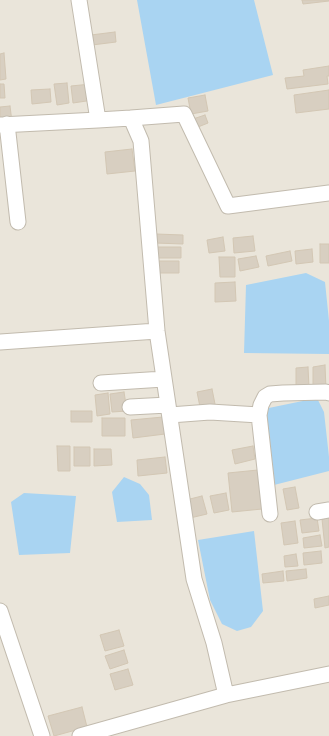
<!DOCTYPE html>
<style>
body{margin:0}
canvas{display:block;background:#f6f3ec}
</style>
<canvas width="329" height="736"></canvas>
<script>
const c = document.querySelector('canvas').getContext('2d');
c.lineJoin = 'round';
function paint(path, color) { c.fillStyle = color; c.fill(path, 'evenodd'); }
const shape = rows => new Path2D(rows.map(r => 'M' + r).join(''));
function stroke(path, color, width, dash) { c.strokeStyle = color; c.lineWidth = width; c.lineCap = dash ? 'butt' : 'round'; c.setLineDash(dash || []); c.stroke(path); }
const residential = shape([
 [0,0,329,0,329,736,0,736]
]);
const water = shape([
 [137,0,254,0,273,75,156,105],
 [306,273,325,282,329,321,329,354,244,353,246,285],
 [317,398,324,412,329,457,329,471,274,485,264,409],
 [124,477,140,484,149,495,152,520,117,522,112,492],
 [24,493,76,496,70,553,19,555,11,502],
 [254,531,263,611,251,627,237,631,222,624,210,600,198,540]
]);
const building = shape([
 [302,0,329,0,329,1,303,4,302,0],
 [115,32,116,42,92,45,91,35,115,32],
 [4,53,6,79,0,80,0,54,4,53],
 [329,66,329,76,327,76,328,84,287,89,285,78,304,76,303,70,329,66],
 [67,83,69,103,57,105,54,84,67,83],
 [0,84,4,84,5,98,0,98,0,84],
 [91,84,93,100,73,103,71,86,91,84],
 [50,89,51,102,32,104,31,90,50,89],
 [329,90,329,109,296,113,294,95,329,90],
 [205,95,208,111,191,114,188,98,205,95],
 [10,106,12,122,0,122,0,107,10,106],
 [205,115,208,123,193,129,190,120,205,115],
 [132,149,135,171,107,174,105,152,132,149],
 [156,234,183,235,183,244,155,243,156,234],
 [253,236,255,251,234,253,233,238,253,236],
 [223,237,225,251,209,253,207,240,223,237],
 [320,244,329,244,329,263,320,263,320,244],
 [155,247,181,247,181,258,155,258,155,247],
 [312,249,313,262,296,264,295,251,312,249],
 [290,251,292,261,268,266,266,256,290,251],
 [256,256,259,267,240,271,238,259,256,256],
 [219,257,235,257,235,277,220,277,219,257],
 [156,261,179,261,179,273,156,273,156,261],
 [235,282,236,301,215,302,215,283,235,282],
 [325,365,326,389,313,391,313,367,325,365],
 [308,367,309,387,296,388,296,368,308,367],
 [212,389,216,409,201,412,197,392,212,389],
 [124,392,127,411,112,412,110,394,124,392],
 [108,393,110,414,97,416,95,395,108,393],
 [71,411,92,411,92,422,71,422,71,411],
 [163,417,165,434,133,438,131,420,163,417],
 [102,418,125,418,125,436,102,436,102,418],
 [57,446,70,446,70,471,58,471,57,446],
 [253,446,255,459,235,464,232,450,253,446],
 [74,447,90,447,90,466,74,466,74,447],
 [94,449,111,449,112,465,94,466,94,449],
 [165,457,167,473,138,476,137,460,165,457],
 [258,470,262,509,232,512,228,473,258,470],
 [295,487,299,508,287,510,283,489,295,487],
 [226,493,229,510,214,513,210,496,226,493],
 [202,496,207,514,190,518,186,500,202,496],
 [317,518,319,531,302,533,300,520,317,518],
 [329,518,329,547,325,548,322,519,329,518],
 [295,521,298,543,284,545,281,523,295,521],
 [320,535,322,546,304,548,303,538,320,535],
 [321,551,322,563,304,565,303,553,321,551],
 [296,554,298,566,285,567,284,556,296,554],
 [306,569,307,578,287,581,286,571,306,569],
 [283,571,284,581,263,583,262,574,283,571],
 [329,596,329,605,315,608,314,599,329,596],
 [119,630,124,646,105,651,100,635,119,630],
 [124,650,128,663,110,669,105,656,124,650],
 [128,669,133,685,115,690,110,674,128,669],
 [82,707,87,727,54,736,48,716,82,707]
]);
const minor = shape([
 [79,0,98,120,131,118,141,141,157,331,194,579,214,643,226,695],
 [131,118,184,114,228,206,329,193],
 [7,124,18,222],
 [0,125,98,120],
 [0,342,157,331],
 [101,383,164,379],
 [130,407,168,405],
 [170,415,210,412,259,415],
 [317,512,329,510],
 [270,514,259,415,261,405,265,397,270,394,283,393,326,392,329,393],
 [0,611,42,736],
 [80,736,226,695,329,674]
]);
paint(residential, '#eae5da');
paint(water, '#a9d4f2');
paint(building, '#d8cfc1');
stroke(building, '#d3c7b4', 1);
stroke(minor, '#c2bbae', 17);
stroke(minor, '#fff', 15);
</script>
